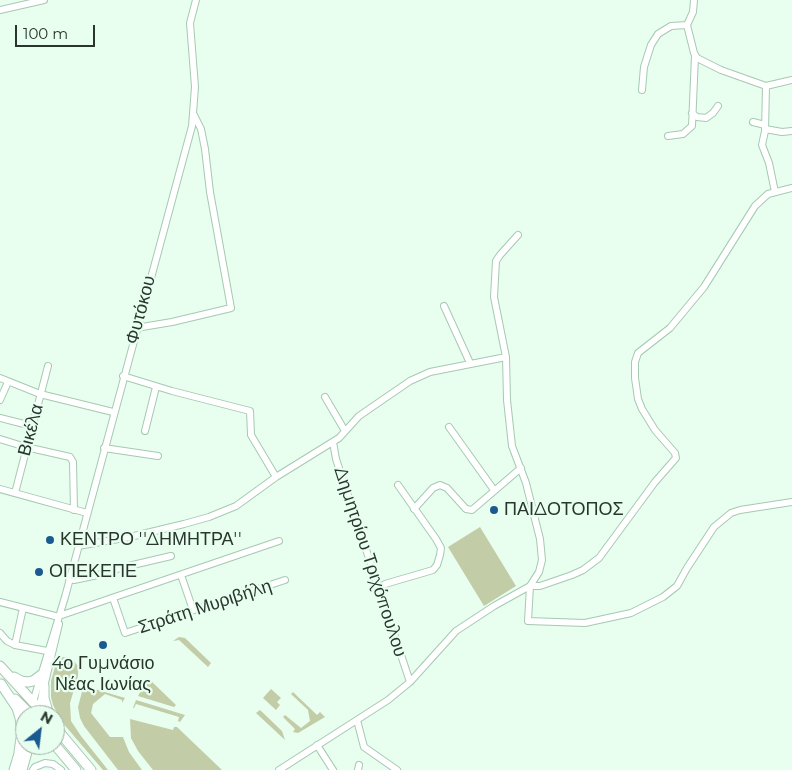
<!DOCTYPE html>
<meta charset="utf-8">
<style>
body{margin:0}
#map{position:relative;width:792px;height:770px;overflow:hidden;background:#e8feef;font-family:Montserrat,sans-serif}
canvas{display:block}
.north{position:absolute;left:15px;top:705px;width:50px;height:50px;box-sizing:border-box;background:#e8feef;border:1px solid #9baea1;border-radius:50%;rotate:29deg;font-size:14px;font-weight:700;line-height:20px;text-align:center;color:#28362d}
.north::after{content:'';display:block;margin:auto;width:18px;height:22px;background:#1b5a90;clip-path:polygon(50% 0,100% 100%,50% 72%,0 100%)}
.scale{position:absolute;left:15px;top:25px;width:80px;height:22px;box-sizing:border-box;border:2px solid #28362d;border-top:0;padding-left:6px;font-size:15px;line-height:18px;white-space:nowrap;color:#28362d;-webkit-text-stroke:4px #e8feef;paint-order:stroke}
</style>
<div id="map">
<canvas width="792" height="770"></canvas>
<div class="north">N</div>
<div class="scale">100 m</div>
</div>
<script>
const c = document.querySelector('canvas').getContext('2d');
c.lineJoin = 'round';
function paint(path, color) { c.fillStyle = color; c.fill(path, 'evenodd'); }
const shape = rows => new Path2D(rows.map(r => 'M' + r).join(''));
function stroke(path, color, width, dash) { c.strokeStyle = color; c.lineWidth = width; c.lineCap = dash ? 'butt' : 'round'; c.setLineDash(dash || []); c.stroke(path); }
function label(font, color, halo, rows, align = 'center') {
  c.font = font + ' Montserrat,sans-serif'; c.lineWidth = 4.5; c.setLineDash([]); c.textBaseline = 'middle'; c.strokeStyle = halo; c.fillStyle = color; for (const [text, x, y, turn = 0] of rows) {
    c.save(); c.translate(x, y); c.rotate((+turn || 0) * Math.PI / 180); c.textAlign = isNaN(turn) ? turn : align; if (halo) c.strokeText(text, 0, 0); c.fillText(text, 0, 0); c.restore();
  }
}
const green = shape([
 [480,527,516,586,484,606,448,547],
 [179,637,185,638,211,663,208,667,179,640,173,641],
 [63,657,71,658,78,666,78,676,70,703,71,721,81,736,108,770,103,770,62,722,53,705,51,697,51,681,56,663],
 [148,678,176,705,174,707,138,696],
 [88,687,125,698,122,703,122,700,105,694,93,704,91,713,110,737,123,737,129,752,142,770,118,770,84,726,80,718,78,707,83,688],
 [271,689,281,698,277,702,280,705,276,710,263,698],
 [293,692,317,715,320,712,325,717,298,733,293,732,295,729,283,717,285,715,301,728,310,721,308,710,291,694],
 [136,700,185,715,180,722,178,721,179,717,136,704,134,708,133,708],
 [260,710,282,731,285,740,256,713],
 [130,719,173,730,174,727,177,727,222,770,153,770,138,751,131,738]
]);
const minor = shape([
 [694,0,693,12,687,25,694,53,697,58,721,70,766,86,792,80],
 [0,10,44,0],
 [766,86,765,131,762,145,769,163,775,192],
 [642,90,644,67,651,45,658,34,671,26,687,25],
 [692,113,697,117,706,118,713,113,718,106],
 [753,122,765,125],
 [765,129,782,132,792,131],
 [668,136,683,134,692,126,695,56],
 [792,188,768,194,755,206,704,287,670,328,638,353,635,362,635,378,638,399,642,409,655,430,675,453,676,458,655,482,599,558,583,570,572,575,540,586,530,586,528,621,585,623,631,613,663,597,677,586,687,568,714,527,731,513,740,510,792,502],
 [444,306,470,363],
 [136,328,172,322,231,308,210,192,205,149,201,129,194,115],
 [123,376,172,391,250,411,251,435,276,477],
 [0,378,40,394,113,412],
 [325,397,345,431],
 [0,400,8,382],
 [0,418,32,426],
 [449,427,494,490],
 [145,431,156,387],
 [0,439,26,447,70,457,73,462,74,510],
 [333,442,336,459,410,682],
 [104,448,158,456],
 [0,489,87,513],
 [15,493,48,366],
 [414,509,433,488,440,485,447,488,466,509,472,510,521,468],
 [78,546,130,537,184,524,209,517,236,506,276,477,339,438,359,416,410,381,430,372,506,357],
 [181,575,193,610],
 [69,579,74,580,107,573,120,568,171,556],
 [379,588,385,584,433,570,437,565,440,555,441,548,436,539,398,485],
 [113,598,125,633,285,580],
 [0,602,59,617],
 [59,616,279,541],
 [0,633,7,641,15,645,47,651],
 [15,645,23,608],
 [33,702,65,597,192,126,195,87,190,23,196,0],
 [39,708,59,624],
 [357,720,364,747,397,770],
 [317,745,333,770],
 [33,770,35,767,45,763,53,764,61,770],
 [279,770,388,700,410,682,456,631,494,606,530,586,539,572,542,560,540,539,526,483,512,446,507,400,506,357,494,297,496,261,500,255,518,235],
 [358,770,359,765]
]);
const major = shape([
 [0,666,45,715],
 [14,677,21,681,28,682,33,681,41,675],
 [1,684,17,708,20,718,22,731,19,752],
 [44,686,44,698,49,715],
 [15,699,31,715],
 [55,727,91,770],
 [55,745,76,770],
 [14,770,21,747],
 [22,770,29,745]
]);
const markers = [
 [494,510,5,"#1b5a90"],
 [50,540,5,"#1b5a90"],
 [39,572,5,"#1b5a90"],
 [103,645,5,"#1b5a90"]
];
const streetNames = [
 ["Φυτόκου",141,310,-75],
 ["Βικέλα",31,430,-75],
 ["Δημητρίου Τριχόπουλου",370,562,72],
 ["Στράτη Μυριβήλη",205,607,-18]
];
const poiNames = [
 ["ΠΑΙΔΟΤΟΠΟΣ",504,510],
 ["ΚΕΝΤΡΟ ''ΔΗΜΗΤΡΑ''",60,540],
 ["ΟΠΕΚΕΠΕ",49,572],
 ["4ο Γυμνάσιο",103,664,"center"],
 ["Νέας Ιωνίας",103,685,"center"]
];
paint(green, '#c2cca7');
stroke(minor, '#a6c9b2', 8);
stroke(major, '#a6c9b2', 11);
stroke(minor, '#fff', 6);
stroke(major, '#fff', 9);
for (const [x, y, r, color] of markers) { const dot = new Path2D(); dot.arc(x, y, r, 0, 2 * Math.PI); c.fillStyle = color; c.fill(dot); stroke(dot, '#e8feef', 2); }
label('18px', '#28362d', '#e8feef', streetNames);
label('18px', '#28362d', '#e8feef', poiNames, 'left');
</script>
